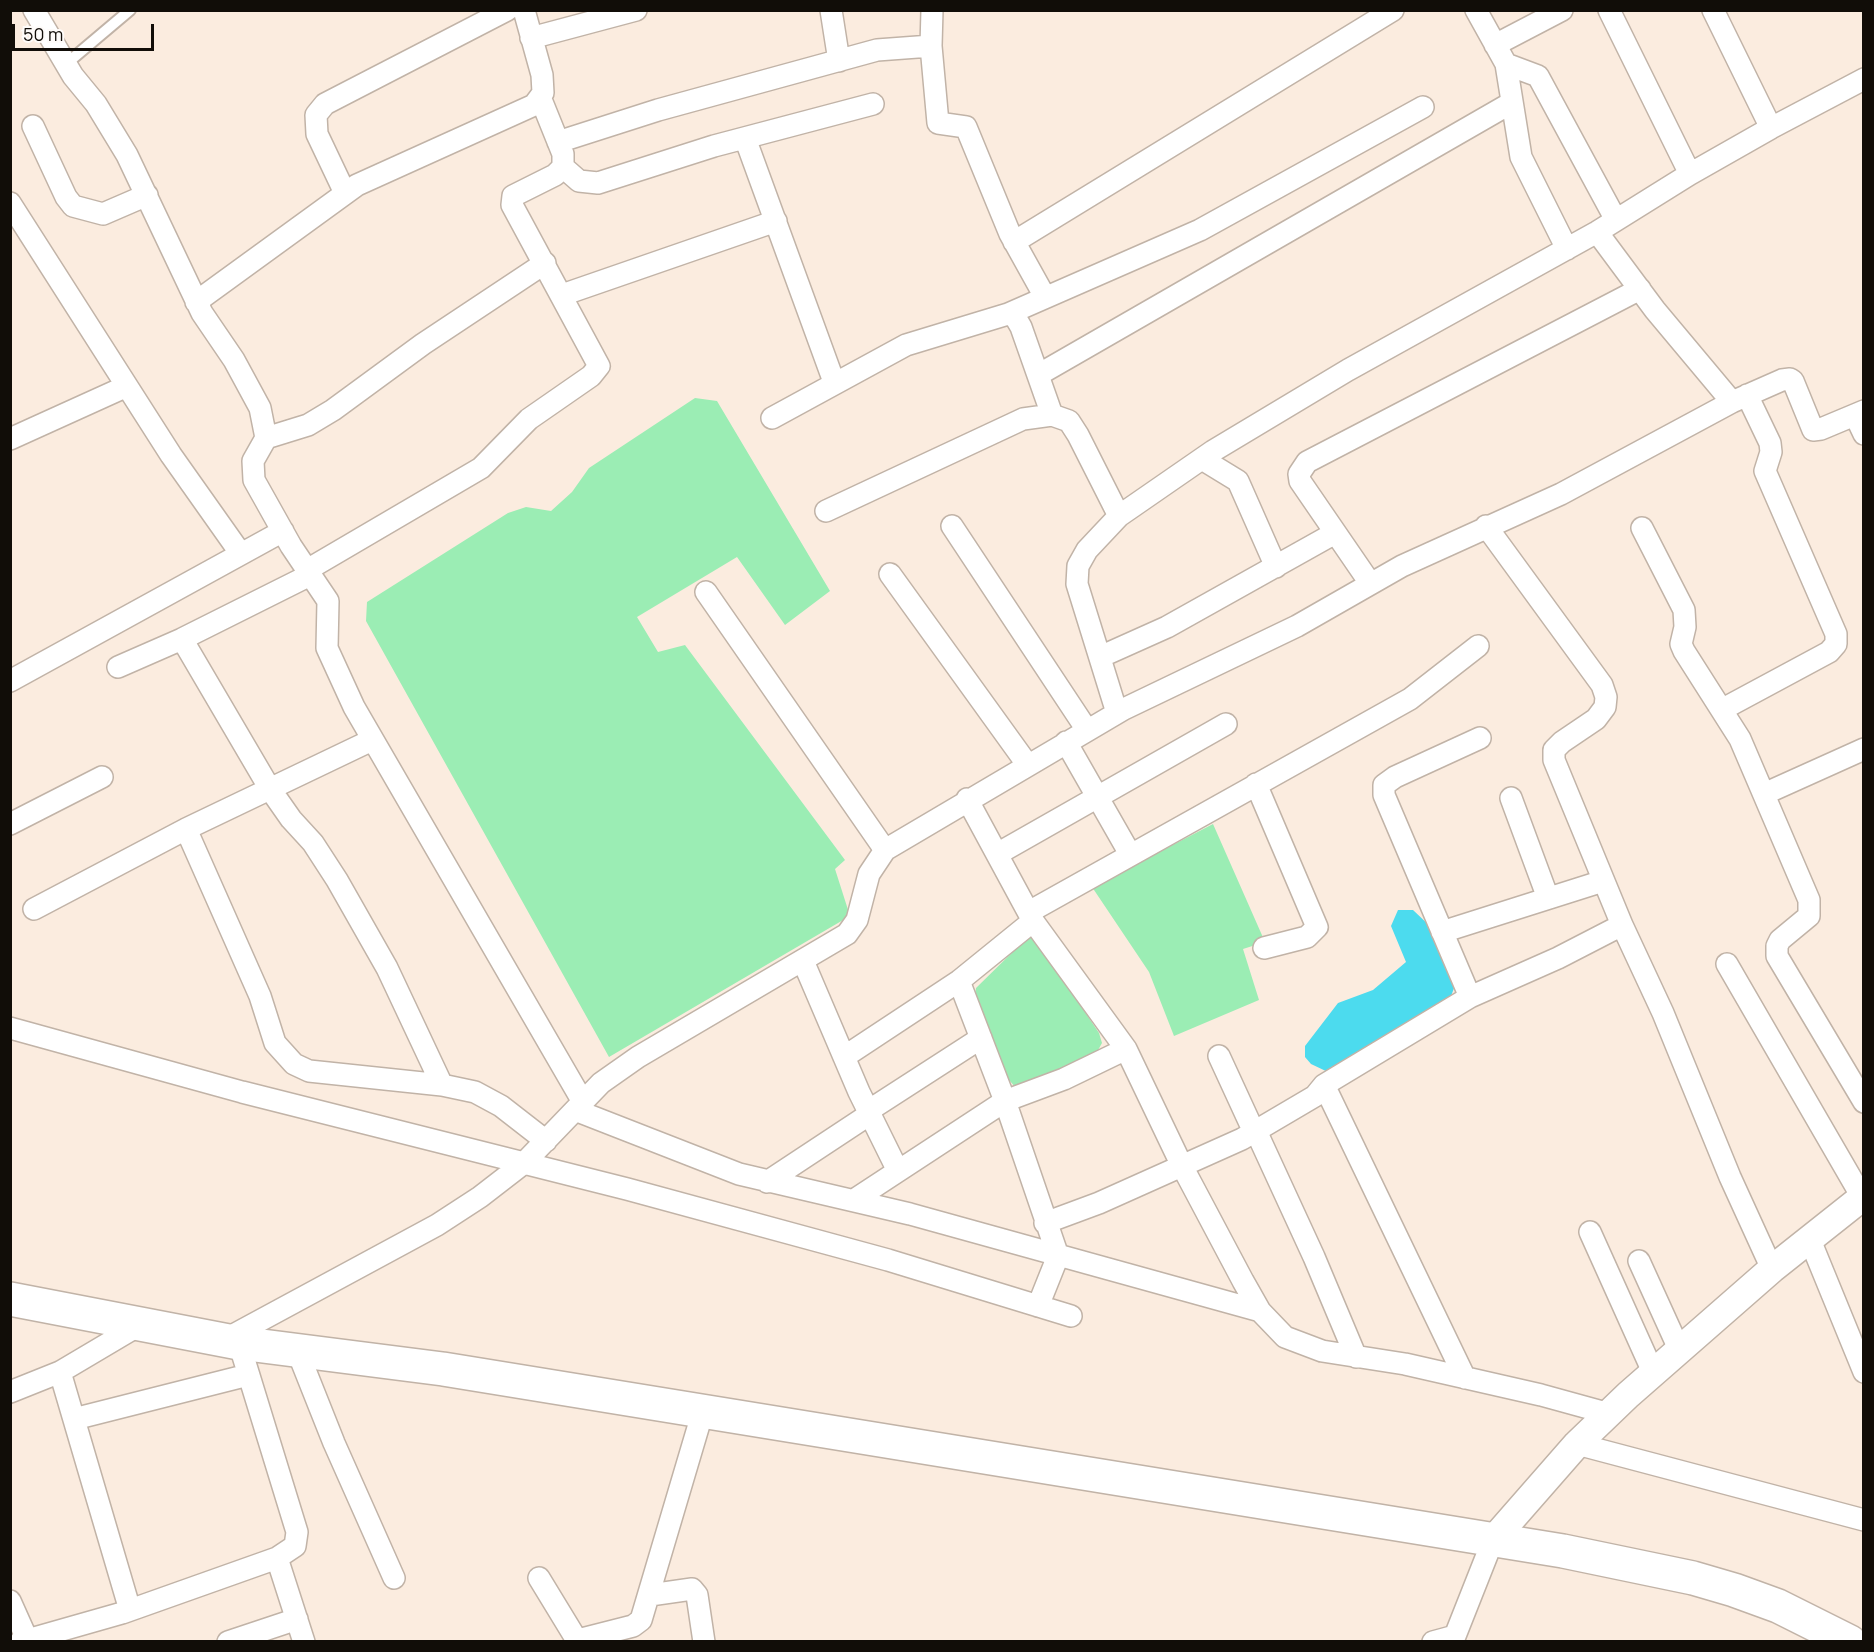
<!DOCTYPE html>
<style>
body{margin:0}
#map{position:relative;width:1874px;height:1652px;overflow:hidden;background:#fbecdf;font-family:Manrope,sans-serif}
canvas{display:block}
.frame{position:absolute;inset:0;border:12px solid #110d08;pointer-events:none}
.scale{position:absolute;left:12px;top:24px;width:142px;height:27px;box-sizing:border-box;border:3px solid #110d08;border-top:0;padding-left:8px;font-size:18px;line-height:21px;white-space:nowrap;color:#110d08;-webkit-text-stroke:4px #fefbf9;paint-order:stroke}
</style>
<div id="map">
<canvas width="1874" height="1652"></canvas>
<div class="frame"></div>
<div class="scale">50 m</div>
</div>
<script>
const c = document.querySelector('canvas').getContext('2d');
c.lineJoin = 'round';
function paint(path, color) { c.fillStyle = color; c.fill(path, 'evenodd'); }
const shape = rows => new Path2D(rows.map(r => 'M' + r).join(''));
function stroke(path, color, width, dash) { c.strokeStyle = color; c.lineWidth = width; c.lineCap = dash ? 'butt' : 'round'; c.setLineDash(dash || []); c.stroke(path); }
const green = shape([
 [695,398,717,401,830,591,785,625,737,557,637,617,658,652,685,645,845,860,835,869,850,916,609,1057,366,621,367,602,508,513,526,507,551,511,572,492,589,468],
 [1213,824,1265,942,1243,949,1259,1000,1174,1036,1149,972,1092,887],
 [1032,933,1099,1033,1102,1043,1097,1052,1089,1057,1016,1088,1003,1073,974,1004,976,988]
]);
const water = shape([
 [1398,910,1413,910,1433,929,1456,983,1448,1004,1330,1073,1311,1064,1305,1057,1305,1046,1338,1003,1373,990,1406,962,1391,926]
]);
const service = shape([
 [66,64,130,10]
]);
const minor = shape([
 [34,10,73,76,96,104,127,155,202,313,234,360,260,408,266,438,253,461,254,480,291,546,328,601,327,648,354,707,583,1102],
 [831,10,839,61],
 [932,10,931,46,938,123,966,127,1010,234,1045,297],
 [1476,10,1506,64,1521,157,1567,249],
 [1609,10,1690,174],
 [1713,10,1771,128],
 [531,38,636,10],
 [1495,45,1562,10],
 [1506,64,1538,76,1616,220],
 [33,126,66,197,73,206,103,214,147,195],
 [745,138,834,382],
 [558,142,658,110,877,50,931,46],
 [563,167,579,181,598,183,714,146,873,104],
 [345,193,317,134,316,115,325,104,507,10],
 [10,203,171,455,241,554],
 [1597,232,1655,310,1732,402],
 [1014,242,1393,10],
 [562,295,776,221],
 [196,302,357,185,534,105,543,93,542,75,524,10],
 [1008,314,1200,230,1423,107],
 [1038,375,1511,103],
 [1855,415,1864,434],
 [772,418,906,345,1008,314,1014,315,1021,327,1052,415],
 [266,438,308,425,333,410,423,344,545,263],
 [10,439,127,386],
 [1202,459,1238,481,1276,567],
 [826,511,1023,419,1052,415,1069,421,1078,435,1119,516],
 [952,526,1087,730],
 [1486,526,1602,685,1606,697,1605,707,1596,719,1562,742,1554,750,1554,760,1622,925],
 [1642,528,1684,610,1685,627,1681,644,1684,651,1740,739,1809,900,1809,916,1780,940,1777,946,1777,956,1864,1102],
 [307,570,481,468,529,419,591,376,599,366,512,205,513,196,555,175,563,167,563,154,540,97],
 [890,574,1027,764],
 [1370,583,1300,481,1299,474,1307,462,1640,289],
 [706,592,885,850],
 [182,639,270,789,291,819,313,843,337,880,387,968,442,1085],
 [1100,657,1167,627,1335,533],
 [118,667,182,639,310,575],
 [10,681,283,531],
 [1723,709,1829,652,1836,644,1836,634,1765,471,1771,452,1770,443,1747,395],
 [1117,713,1077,584,1078,566,1087,550,1119,516,1213,451,1348,370,1597,232,1690,174,1771,128,1864,79],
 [1066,742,1130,854],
 [1256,784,1317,927,1307,937,1264,948],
 [1764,794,1864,749],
 [1511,798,1548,898],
 [967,799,1033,921,1126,1049,1182,1166,1243,1281,1260,1311,1285,1337,1322,1351,1405,1364,1541,1395,1610,1414],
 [10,824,102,777],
 [186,829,260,996,275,1043,294,1064,309,1071,442,1085,475,1092,501,1106,546,1141],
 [999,853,1226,724],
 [34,909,186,829,372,740],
 [1029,912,1410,699,1478,646],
 [1442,932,1603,881],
 [803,961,859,1092,898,1171],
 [1727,964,1862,1197],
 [959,981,1005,1101,1058,1256,1038,1306],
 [1470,997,1384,795,1384,785,1395,777,1480,738],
 [10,1028,242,1092,627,1189,888,1260,1071,1316],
 [1219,1056,1254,1132],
 [844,1057,959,981,1033,921],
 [1324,1085,1465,1378],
 [575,1110,739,1174,910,1214,1260,1311],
 [868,1111,981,1038],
 [1256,1131,1314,1257,1356,1357],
 [767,1182,870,1114],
 [854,1200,1005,1101,1064,1079,1126,1049],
 [1045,1223,1099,1203,1242,1139,1315,1096,1324,1085,1470,997,1558,958,1622,925,1663,1013,1730,1177,1772,1269],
 [1590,1232,1653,1372],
 [1810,1240,1864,1372],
 [1639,1261,1679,1349],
 [226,1339,437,1225,480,1197,524,1163,601,1083,638,1057,847,934,857,920,869,874,885,850,1124,709,1297,626,1402,566,1561,494,1732,402,1782,380,1790,379,1793,381,1813,430,1821,429,1864,411],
 [239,1343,297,1532,295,1546,277,1558],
 [297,1350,334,1443,394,1578],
 [60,1372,130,1610],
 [10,1392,60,1372,141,1324],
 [74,1419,248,1375],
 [1577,1444,1864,1520],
 [539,1578,578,1642],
 [650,1595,692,1589,697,1595,704,1642],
 [10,1601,27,1639],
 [578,1640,633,1626,641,1620,703,1411],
 [20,1642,122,1613,277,1558,304,1642],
 [228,1642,297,1619],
 [1433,1642,1455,1636,1493,1540]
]);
const tertiary = shape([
 [1493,1540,1577,1444,1628,1395,1772,1269,1864,1196]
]);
const primary = shape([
 [10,1299,239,1343,443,1369,1563,1551,1693,1578,1734,1590,1778,1606,1850,1642]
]);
paint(green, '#9bedb4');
paint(water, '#4cdbee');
stroke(service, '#c1b3a7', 14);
stroke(minor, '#c1b3a7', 24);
stroke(tertiary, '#c1b3a7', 30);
stroke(primary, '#c1b3a7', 36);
stroke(service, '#fff', 10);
stroke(minor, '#fff', 21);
stroke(tertiary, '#fff', 27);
stroke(primary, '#fff', 33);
</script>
